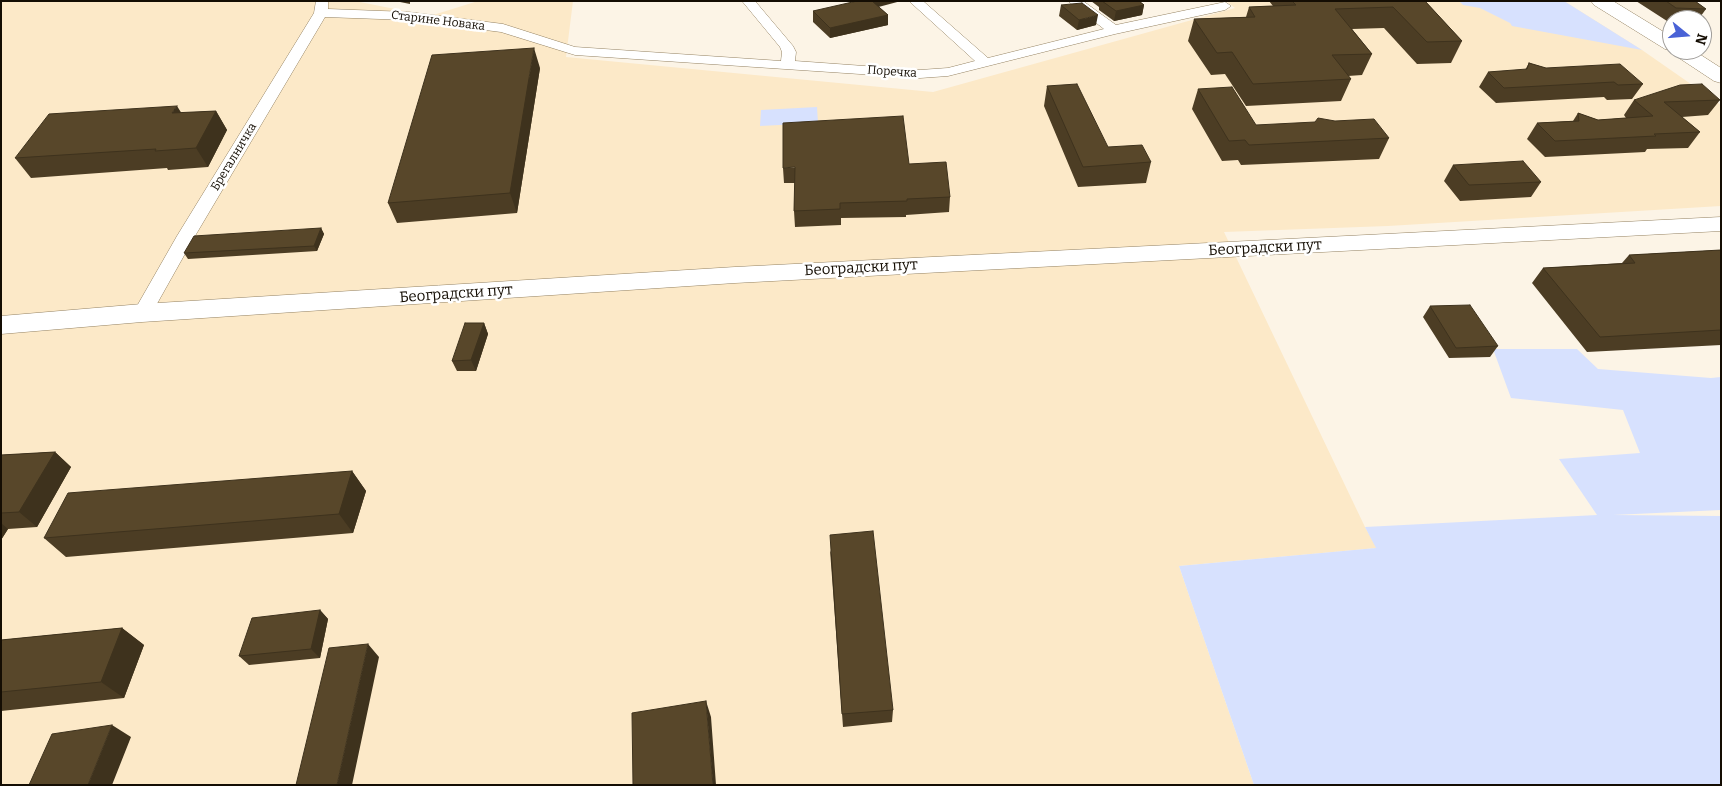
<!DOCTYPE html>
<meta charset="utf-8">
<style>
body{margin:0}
#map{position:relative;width:1722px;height:786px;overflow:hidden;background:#fcf4e6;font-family:Bitter,serif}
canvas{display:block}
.frame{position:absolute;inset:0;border:2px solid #140d03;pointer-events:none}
.north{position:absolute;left:1662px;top:10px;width:50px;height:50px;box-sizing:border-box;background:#fff;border:1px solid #a19e9a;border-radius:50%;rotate:107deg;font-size:14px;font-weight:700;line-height:20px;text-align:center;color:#140d03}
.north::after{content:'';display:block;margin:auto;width:18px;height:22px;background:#4962d6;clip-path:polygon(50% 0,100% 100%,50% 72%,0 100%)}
</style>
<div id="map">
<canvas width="1722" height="786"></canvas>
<div class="frame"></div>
<div class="north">N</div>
</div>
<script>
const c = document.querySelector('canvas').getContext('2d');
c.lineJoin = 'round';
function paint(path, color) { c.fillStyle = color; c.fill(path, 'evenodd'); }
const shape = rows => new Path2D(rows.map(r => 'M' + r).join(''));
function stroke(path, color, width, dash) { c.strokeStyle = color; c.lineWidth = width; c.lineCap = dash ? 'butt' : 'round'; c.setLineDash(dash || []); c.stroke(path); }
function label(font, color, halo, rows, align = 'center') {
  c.font = font + ' Bitter,serif'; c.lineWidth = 5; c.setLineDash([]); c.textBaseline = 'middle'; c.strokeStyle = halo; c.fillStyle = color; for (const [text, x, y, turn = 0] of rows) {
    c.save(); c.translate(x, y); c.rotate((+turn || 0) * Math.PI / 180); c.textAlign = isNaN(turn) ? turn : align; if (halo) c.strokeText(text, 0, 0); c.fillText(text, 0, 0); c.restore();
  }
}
const built = shape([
 [1,1,355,1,430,16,478,1,573,1,566,57,933,92,1235,8,1226,1,1564,1,1642,50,1721,105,1721,206,1388,226,1224,232,1365,527,1377,548,1179,566,1254,785,1,785]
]);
const green = shape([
 [1459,1,1564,1,1642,50,1512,26,1510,23,1480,8,1463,5],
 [817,107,818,123,760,126,761,110],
 [1493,349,1577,349,1598,369,1711,378,1721,377,1721,510,1613,515,1721,516,1721,785,1254,785,1179,566,1376,548,1365,527,1597,515,1559,459,1640,453,1623,410,1511,398]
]);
const street = shape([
 [316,1,328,1,328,9,408,12,503,24,575,47,781,61,782,52,780,47,742,1,755,1,793,46,796,52,795,61,920,70,948,68,975,61,909,1,923,1,988,58,1104,29,1068,1,1083,1,1116,25,1225,2,1231,6,1225,10,1115,34,948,76,920,78,575,55,501,32,408,20,325,17,195,236,149,318,142,319,135,318,133,313,177,236,314,13,316,1]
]);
const secondary = shape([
 [1591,1,1613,1,1672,37,1672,50,1693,50,1721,68,1721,83,1714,81,1673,54,1671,50,1665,49,1594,5,1591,1],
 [1721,217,1721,231,735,283,142,322,1,334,1,316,142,304,735,267,1721,217]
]);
const wall = shape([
 [395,1,410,1,410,4],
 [1091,1,1139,1,1144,5,1142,15,1114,21,1099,10,1099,7],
 [1269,1,1425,1,1462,41,1451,63,1417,64,1384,28,1352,29,1372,54,1362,75,1348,76,1351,79,1341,101,1246,106,1225,74,1211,75,1188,41,1194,19,1246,17,1249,7,1273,6],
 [1636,1,1695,1,1706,9,1698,20,1672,20,1672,21,1667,21],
 [1061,5,1096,25,1077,30,1059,16],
 [879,7,888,15,888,25,830,38,813,22,813,11],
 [1529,63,1546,68,1643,84,1632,99,1607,100,1604,97,1496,103,1479,87,1488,72,1525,70],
 [540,68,517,213,397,223,388,203],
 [1047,86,1108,147,1151,162,1146,183,1078,187,1044,106],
 [1198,89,1256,125,1389,138,1379,159,1241,165,1238,160,1222,161,1192,109],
 [1634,100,1720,100,1708,115,1682,117,1700,132,1688,148,1647,149,1645,152,1545,157,1527,139,1537,123,1573,121,1578,113,1598,120,1626,118,1624,115],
 [216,111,227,130,208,167,168,170,167,168,31,178,15,158,181,113],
 [909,164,950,197,949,212,906,215,906,217,841,218,841,225,795,227,794,211,795,183,784,183,783,168],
 [1453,165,1541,182,1531,197,1460,201,1444,181],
 [321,228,324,234,317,251,188,259,184,253],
 [1721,250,1721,345,1587,352,1532,283,1543,268,1622,263,1629,255],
 [1430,306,1498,346,1490,357,1449,358,1423,317],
 [484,323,488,334,476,371,457,371,452,361],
 [55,452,71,467,37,527,8,529,1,540,1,455],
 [352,471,366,491,353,533,66,557,44,538],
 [830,550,893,710,892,722,843,727],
 [320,610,328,619,320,658,249,665,239,656],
 [122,628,144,645,124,698,1,711,1,640]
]);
const shadedWall = shape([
 [873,1,901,1,871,9],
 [1144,5,1142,15,1114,21,1116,11],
 [888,15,888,25,830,38,830,28],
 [1098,15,1096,25,1077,30,1079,20],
 [534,48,540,68,517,213,510,193],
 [177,106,189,125,172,113],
 [216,111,227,130,208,167,196,148],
 [321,228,324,234,317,251,314,246],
 [484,323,488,334,476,371,471,360],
 [55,452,71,467,37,527,19,512],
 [352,471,366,491,353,533,339,514],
 [1,523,8,529,1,540],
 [320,610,328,619,320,658,311,649],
 [122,628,144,645,124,698,101,682],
 [368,644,379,657,352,785,337,785],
 [706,701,711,717,716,785,713,785],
 [112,725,131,737,112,785,88,785]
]);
const building = shape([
 [857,1,872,1,888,15,830,28,813,11,857,1],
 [1102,1,1139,1,1144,5,1116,11,1102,1],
 [1292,1,1425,1,1462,41,1427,42,1393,7,1335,9,1372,54,1332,55,1351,79,1253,84,1232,52,1217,53,1194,19,1255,17,1249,7,1296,5,1292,1],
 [1666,1,1695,1,1706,9,1676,8,1666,1],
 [1082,3,1098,15,1079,20,1061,5,1082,3],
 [534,48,510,193,388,203,432,55,534,48],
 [1529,63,1546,68,1620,64,1643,84,1618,85,1614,82,1504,88,1488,72,1527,69,1529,63],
 [1077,84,1108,147,1142,145,1151,162,1083,167,1047,86,1077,84],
 [1702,84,1720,100,1664,102,1700,132,1654,134,1656,136,1555,141,1537,123,1579,121,1578,113,1598,120,1653,116,1634,100,1680,85,1702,84],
 [1232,87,1256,125,1315,122,1318,118,1335,121,1374,119,1389,138,1249,145,1245,140,1229,141,1198,89,1232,87],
 [177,106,172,113,216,111,196,148,155,151,156,149,15,158,49,114,177,106],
 [903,116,909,164,946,162,950,197,907,199,907,201,840,203,840,209,794,211,795,167,783,168,783,123,903,116],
 [1523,161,1541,182,1469,185,1453,165,1523,161],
 [321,228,314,246,184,253,194,236,321,228],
 [1721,250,1721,330,1600,337,1543,268,1635,263,1629,255,1721,250],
 [1470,305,1498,346,1456,348,1430,306,1470,305],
 [465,323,484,323,471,360,452,361,465,323],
 [55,452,19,512,1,513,1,455,55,452],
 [352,471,339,514,44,538,68,493,352,471],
 [873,531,893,710,842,714,830,535,873,531],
 [320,610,311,649,239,656,252,618,320,610],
 [122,628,101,682,1,692,1,640,122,628],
 [368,644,337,785,296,785,329,648,368,644],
 [706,701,713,785,633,785,632,713,706,701],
 [112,725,88,785,29,785,52,734,112,725]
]);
const farStreetnames = [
 ["Старине Новака",438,21,7],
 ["Поречка",892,72,4],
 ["Брегалничка",234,157,-59]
];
const streetNames = [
 ["Београдски пут",1265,248,-3],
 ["Београдски пут",861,268,-3],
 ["Београдски пут",456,294,-4]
];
paint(built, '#fce9c8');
paint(green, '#d7e1fe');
stroke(street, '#958363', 1);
stroke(secondary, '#958363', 1);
paint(street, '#fff');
paint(secondary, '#fff');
paint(wall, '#4c3d24');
paint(shadedWall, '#3e321d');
paint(building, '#58472a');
stroke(building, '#3e321d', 1);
label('12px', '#140d03', '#fff', farStreetnames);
label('15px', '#140d03', '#fff', streetNames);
</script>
